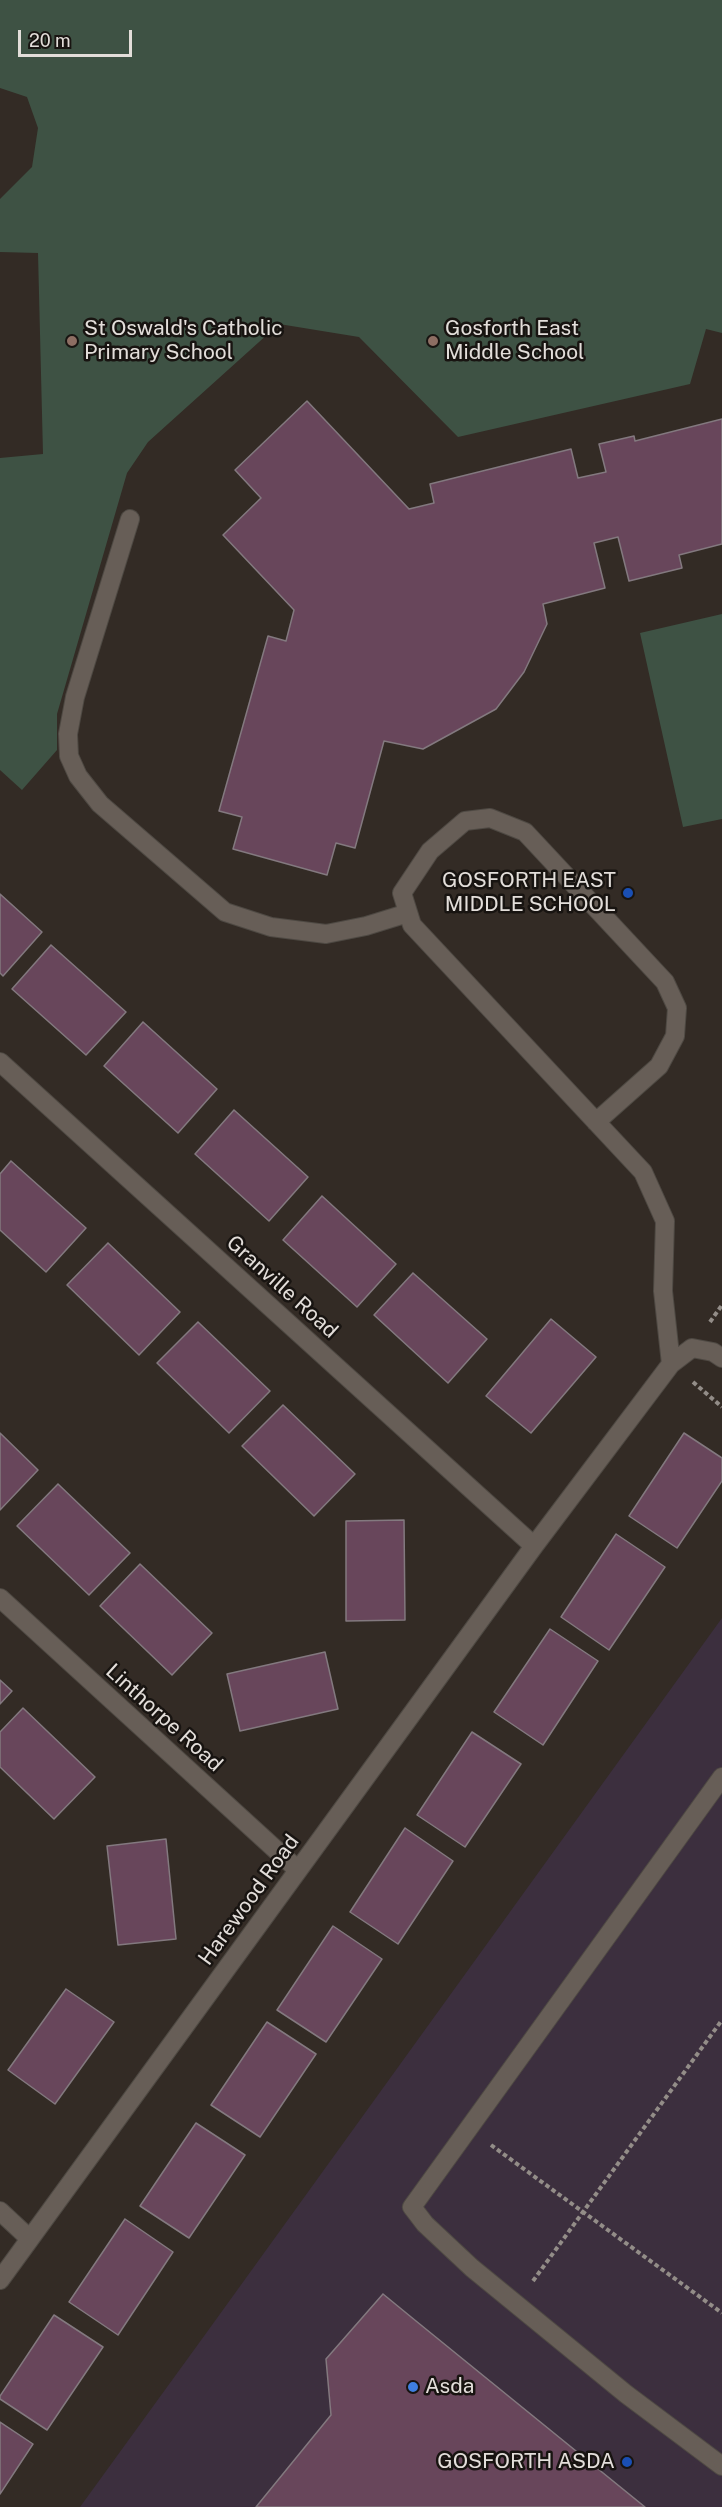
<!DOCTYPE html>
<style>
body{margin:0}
#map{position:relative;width:722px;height:2507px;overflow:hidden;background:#332b25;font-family:"Public Sans",sans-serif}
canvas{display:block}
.scale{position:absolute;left:18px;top:30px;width:114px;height:27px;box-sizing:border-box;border:3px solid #e3deda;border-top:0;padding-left:8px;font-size:18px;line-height:21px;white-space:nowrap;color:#e3deda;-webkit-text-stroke:4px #181411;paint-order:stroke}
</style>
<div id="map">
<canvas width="722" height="2507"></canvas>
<div class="scale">20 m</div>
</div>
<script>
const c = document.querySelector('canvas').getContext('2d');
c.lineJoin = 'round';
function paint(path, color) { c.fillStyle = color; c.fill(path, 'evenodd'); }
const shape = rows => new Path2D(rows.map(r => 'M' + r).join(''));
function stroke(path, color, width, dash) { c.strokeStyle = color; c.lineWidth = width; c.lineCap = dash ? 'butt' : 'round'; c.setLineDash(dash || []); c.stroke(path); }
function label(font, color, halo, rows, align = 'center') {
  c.font = font + ' "Public Sans",sans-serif'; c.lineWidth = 5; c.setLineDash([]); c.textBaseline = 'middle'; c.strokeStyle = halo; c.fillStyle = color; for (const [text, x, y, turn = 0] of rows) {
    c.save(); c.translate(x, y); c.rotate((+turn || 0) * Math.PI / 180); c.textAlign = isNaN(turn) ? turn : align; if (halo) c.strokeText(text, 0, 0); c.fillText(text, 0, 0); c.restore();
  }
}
const commercial = shape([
 [722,1618,722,2507,80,2507,207,2332]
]);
const green = shape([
 [0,0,722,0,722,333,706,329,690,384,458,437,359,337,279,324,148,442,127,473,57,714,57,750,22,790,0,770,0,458,43,454,38,253,0,252,0,199,32,167,38,128,27,97,0,88],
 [722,614,722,819,683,827,640,633]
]);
const building = shape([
 [307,401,409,509,434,503,430,484,571,449,578,478,606,472,599,444,634,436,635,441,722,419,722,544,679,555,682,568,629,581,618,537,594,543,605,588,543,604,547,624,524,672,496,709,423,749,384,741,355,848,336,843,327,875,233,849,242,817,219,811,268,636,286,641,294,610,223,535,261,498,235,470,307,401],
 [0,894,42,932,3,976,0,973,0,894],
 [51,945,126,1012,86,1055,12,989,51,945],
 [143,1022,217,1089,178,1133,104,1066,143,1022],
 [234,1110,308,1177,269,1221,195,1154,234,1110],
 [11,1161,86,1228,46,1272,0,1230,0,1174,11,1161],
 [322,1196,396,1264,357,1307,283,1240,322,1196],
 [108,1243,180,1312,139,1355,67,1285,108,1243],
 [413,1273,487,1339,448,1383,374,1315,413,1273],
 [551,1319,596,1357,531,1433,486,1396,551,1319],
 [198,1322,270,1391,229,1433,157,1363,198,1322],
 [283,1405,355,1474,314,1516,242,1446,283,1405],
 [0,1433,38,1470,0,1510,0,1433],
 [684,1433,722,1458,722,1481,677,1548,629,1516,684,1433],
 [58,1484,130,1553,89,1595,17,1526,58,1484],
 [404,1520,405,1620,346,1621,346,1521,404,1520],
 [616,1534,665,1567,609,1650,561,1617,616,1534],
 [140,1564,212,1633,172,1675,100,1606,140,1564],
 [550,1629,598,1661,543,1745,494,1712,550,1629],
 [325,1652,338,1709,240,1731,227,1674,325,1652],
 [0,1680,12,1691,0,1704,0,1680],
 [23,1708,95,1777,54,1819,0,1767,0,1732,23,1708],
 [472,1732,521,1764,465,1847,417,1815,472,1732],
 [405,1828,453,1861,398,1944,350,1912,405,1828],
 [166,1839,176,1939,118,1945,107,1846,166,1839],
 [333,1926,382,1959,326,2042,277,2010,333,1926],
 [66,1989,114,2022,55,2104,8,2070,66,1989],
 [267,2022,316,2054,260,2137,211,2105,267,2022],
 [196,2123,245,2155,189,2238,140,2206,196,2123],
 [125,2219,173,2252,118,2335,69,2302,125,2219],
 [383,2294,416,2321,645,2507,256,2507,331,2415,326,2359,383,2294],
 [54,2315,103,2347,47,2430,0,2399,0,2396,54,2315],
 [0,2422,33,2444,0,2494,0,2422]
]);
const path = shape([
 [710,1322,722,1305],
 [693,1382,722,1407],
 [491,2145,722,2313],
 [533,2281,722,2020]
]);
const minor = shape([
 [130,519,75,697,68,734,69,756,78,776,100,804,225,912,271,927,326,934,366,926,408,913],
 [0,1062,534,1546],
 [596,1122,659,1066,675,1036,677,1008,665,982,525,832,490,818,465,821,430,851,402,893,412,925,643,1172,665,1221,663,1291,671,1364],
 [0,1598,298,1870],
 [722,1777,412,2207,425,2224,472,2268,626,2394,722,2466],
 [0,2211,30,2239],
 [0,2280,534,1546,671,1364,692,1348,713,1352,722,1358]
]);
const markers = [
 [72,341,6,"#8d6e63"],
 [433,341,6,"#8d6e63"],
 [628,893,6,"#1a4fb4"],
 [413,2387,6,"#3f7fe0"],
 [627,2462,6,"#1a4fb4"]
];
const poiNames = [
 ["St Oswald's Catholic",84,329],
 ["Primary School",84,353],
 ["Gosforth East",445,329],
 ["Middle School",445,353],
 ["GOSFORTH EAST",616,881,"right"],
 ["MIDDLE SCHOOL",616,905,"right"],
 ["Asda",425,2387],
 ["GOSFORTH ASDA",615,2462,"right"]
];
const streetNames = [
 ["Granville Road",282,1287,42],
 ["Linthorpe Road",164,1718,42],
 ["Harewood Road",249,1900,-54]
];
paint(commercial, '#3c2f3e');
paint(green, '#3e5244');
paint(building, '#68465b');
stroke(building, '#83797f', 1.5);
stroke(minor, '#4e4943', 20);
stroke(path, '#938d88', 4, [4.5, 3]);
stroke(minor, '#675e57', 18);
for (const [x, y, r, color] of markers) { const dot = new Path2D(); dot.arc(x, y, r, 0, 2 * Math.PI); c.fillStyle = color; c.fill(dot); stroke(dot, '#181411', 2); }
label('21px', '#e3deda', '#181411', poiNames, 'left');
label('21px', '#e3deda', '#181411', streetNames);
</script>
